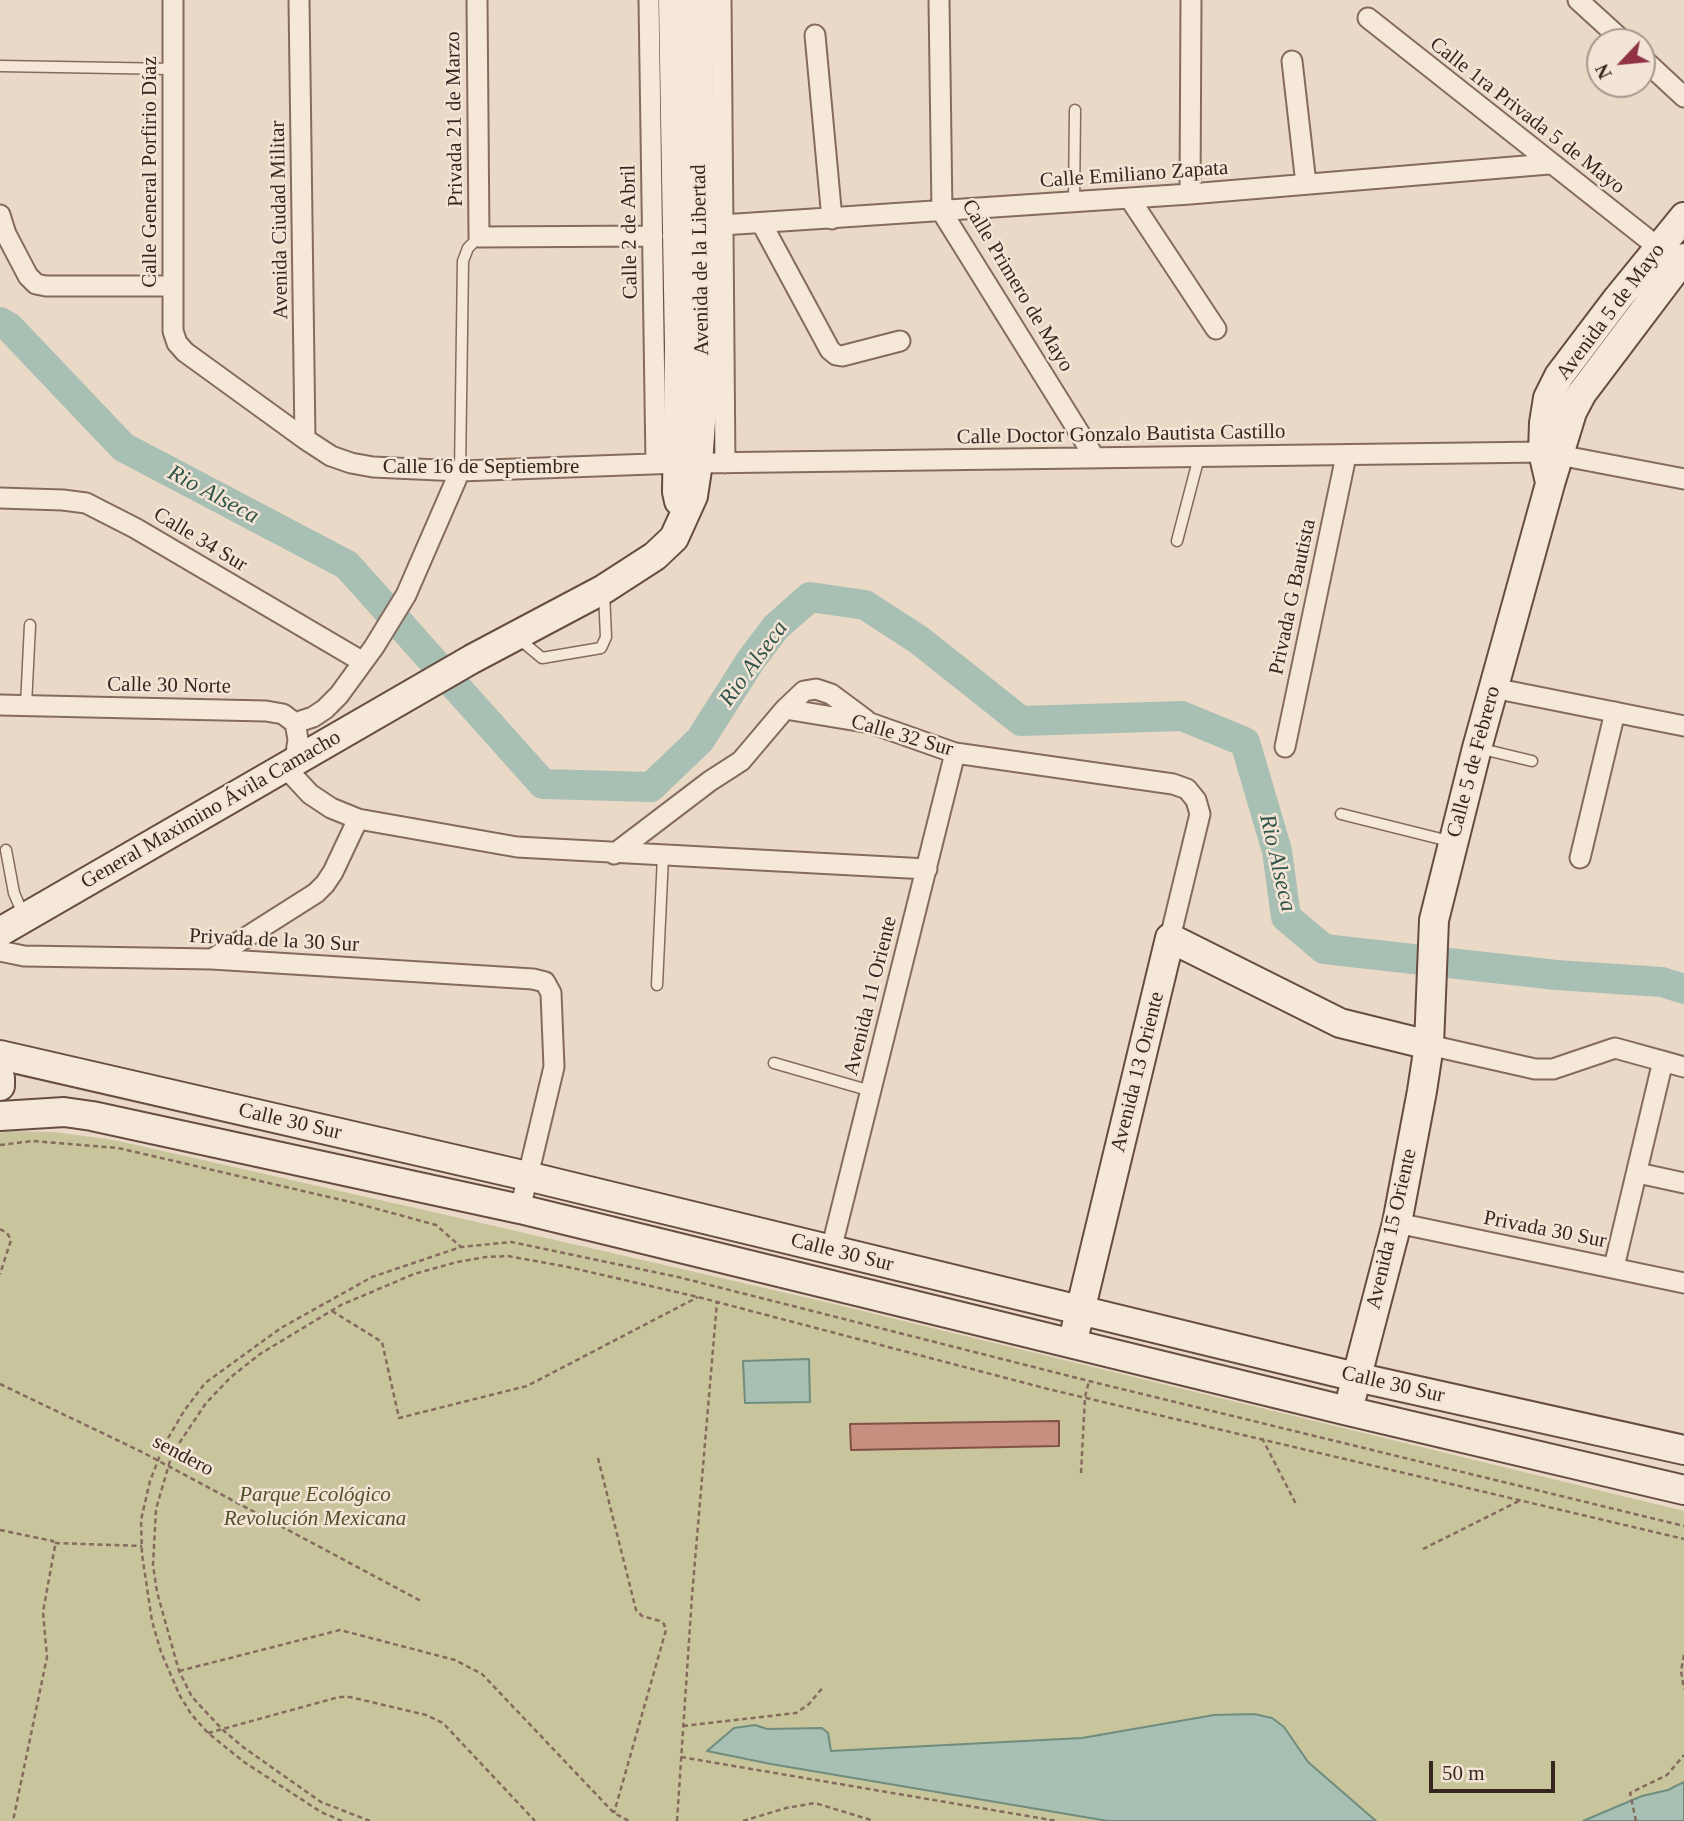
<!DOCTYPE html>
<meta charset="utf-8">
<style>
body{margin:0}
#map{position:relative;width:1684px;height:1821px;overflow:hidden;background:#ebd9c7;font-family:Georgia,serif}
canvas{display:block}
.north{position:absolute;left:1586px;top:28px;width:70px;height:70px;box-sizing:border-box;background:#f3e4d6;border:2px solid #a7988d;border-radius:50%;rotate:244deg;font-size:19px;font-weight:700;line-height:28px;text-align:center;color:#362620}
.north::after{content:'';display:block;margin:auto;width:24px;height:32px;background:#8f3246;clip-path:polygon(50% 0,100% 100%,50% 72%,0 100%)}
.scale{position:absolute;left:1429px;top:1761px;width:126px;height:32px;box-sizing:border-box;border:4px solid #362620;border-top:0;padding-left:9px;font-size:21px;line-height:24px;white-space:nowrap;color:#362620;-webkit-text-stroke:5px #f3e4d6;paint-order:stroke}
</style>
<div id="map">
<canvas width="1684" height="1821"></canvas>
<div class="north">N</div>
<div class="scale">50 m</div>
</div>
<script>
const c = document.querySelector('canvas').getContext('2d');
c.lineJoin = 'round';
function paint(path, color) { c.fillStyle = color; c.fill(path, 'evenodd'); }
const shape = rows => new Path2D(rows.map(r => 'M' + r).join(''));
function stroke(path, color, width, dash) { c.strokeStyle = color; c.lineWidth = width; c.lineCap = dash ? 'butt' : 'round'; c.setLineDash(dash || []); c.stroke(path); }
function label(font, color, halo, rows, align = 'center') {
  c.font = font + ' Georgia,serif'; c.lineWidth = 5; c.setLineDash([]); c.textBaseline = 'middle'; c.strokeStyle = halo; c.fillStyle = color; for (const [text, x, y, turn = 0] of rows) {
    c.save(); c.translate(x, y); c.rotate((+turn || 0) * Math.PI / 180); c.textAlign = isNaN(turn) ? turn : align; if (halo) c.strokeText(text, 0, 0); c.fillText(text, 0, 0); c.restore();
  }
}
const green = shape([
 [7,1131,54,1132,114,1140,433,1212,830,1303,1684,1511,1684,1821,0,1821,0,1133]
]);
const water = shape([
 [809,1359,810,1402,745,1403,743,1361,809,1359],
 [1254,1714,1272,1718,1284,1727,1308,1762,1376,1821,1108,1821,771,1764,707,1751,734,1728,755,1725,767,1729,822,1728,828,1733,831,1751,1082,1738,1214,1715,1254,1714],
 [1684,1782,1684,1821,1583,1821,1642,1796,1668,1790,1684,1782]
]);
const river = shape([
 [0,322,9,327,123,447,347,565,543,784,651,787,700,740,751,660,776,627,810,597,865,605,919,640,1021,721,1182,716,1245,742,1277,851,1286,917,1324,949,1556,975,1662,982,1684,989]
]);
const building = shape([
 [1059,1421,1059,1446,851,1450,850,1424,1059,1421]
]);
const path = shape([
 [0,1145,33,1141,118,1148,359,1204,436,1225,461,1247],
 [0,1229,7,1233,11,1240,0,1274],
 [332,1311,382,1342,399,1418,527,1386,698,1297],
 [0,1384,142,1452,421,1601],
 [1262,1438,1297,1506],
 [598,1458,636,1610,642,1616,660,1621,664,1624,666,1630,614,1813],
 [1081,1473,1085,1397,1089,1381],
 [0,1530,53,1541,55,1546,43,1612,47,1657,13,1821],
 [55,1543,142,1546],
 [1423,1549,1521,1500],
 [1684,1655,1681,1671,1684,1689],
 [179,1671,340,1630,455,1660,482,1674,614,1813,629,1821],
 [683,1726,796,1713,809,1704,824,1686],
 [208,1733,339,1697,350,1697,426,1715,443,1723,535,1821],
 [681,1757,1057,1821],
 [342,1821,321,1812,244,1762,208,1733,191,1714,180,1696,161,1652,152,1621,142,1554,141,1520,150,1481,164,1445,184,1411,205,1383,281,1328,372,1277,461,1247,511,1242,678,1277,1089,1381,1684,1526],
 [370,1821,321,1802,243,1747,222,1729,192,1697,179,1671,157,1592,153,1565,156,1509,172,1454,206,1403,231,1377,260,1354,341,1305,414,1274,457,1262,486,1257,508,1256,568,1267,698,1297,1048,1389,1684,1539],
 [677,1821,692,1596,717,1302],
 [743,1821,786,1808,815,1803,874,1821],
 [1636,1821,1630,1793,1667,1775,1684,1755]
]);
const lane = shape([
 [0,66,174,69],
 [1074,203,1075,110],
 [460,471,463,261,468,248,479,237],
 [1177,541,1199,457],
 [519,639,542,658,601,648,606,637,604,593],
 [26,705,30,625],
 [1478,748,1532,761],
 [1341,814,1453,842],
 [6,850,14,893,23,914],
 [657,985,663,856],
 [774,1063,871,1091]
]);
const street = shape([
 [173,0,173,331,177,343,185,352,305,439,331,456,351,463,373,467,460,471,679,463],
 [299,0,305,439],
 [477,0,479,237,653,236],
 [649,0,656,464],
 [721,0,725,463],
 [939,0,942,212,1095,458],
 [1578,0,1624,42],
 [1368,18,1659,248],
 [815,35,832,219],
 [1642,58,1684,97],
 [1292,61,1306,184],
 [1190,194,1191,0],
 [1130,199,1216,329],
 [0,215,6,234,28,276,36,284,46,286,173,286],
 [762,224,830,350,836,355,842,356,900,341],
 [722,225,1190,194,1549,164],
 [698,463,1543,452,1684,479],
 [0,498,63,500,86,503,135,528,363,662],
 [1493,688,1684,726],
 [0,705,266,711,283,714,295,723,298,739,295,761],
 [785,709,804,691,816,689,831,694,866,720],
 [295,723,313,717,325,709,339,695,374,647,406,595,460,471],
 [1285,747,1346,456],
 [285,767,310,794,331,808,358,819,517,847,927,869],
 [614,854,710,781,741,761,785,709,870,723,955,753,1173,784,1187,789,1196,800,1200,814,1170,938],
 [1580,858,1615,712],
 [0,951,24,956,212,959,533,979,545,982,551,993,554,1067,520,1209],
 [212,959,316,893,325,884,333,872,358,819],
 [1429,1045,1535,1069,1553,1069,1615,1048,1684,1067],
 [1638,1173,1684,1183],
 [1397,1223,1684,1283],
 [831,1250,955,753],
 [1614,1267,1663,1061]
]);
const secondary = shape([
 [673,0,679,346,677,492,679,501],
 [1549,478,1543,452,1544,423,1548,398,1559,376,1618,298,1684,217],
 [0,932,472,659,604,589,655,556,674,538,693,496,698,463,702,408,698,0],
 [0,1055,527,1176,1356,1377,1684,1450],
 [0,1078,0,1086],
 [0,1116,64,1112,92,1116,520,1209,1348,1411,1684,1490],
 [1076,1328,1170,938,1340,1023,1429,1045],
 [1352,1395,1397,1223,1422,1091,1429,1045,1434,920,1477,748,1550,484,1572,412,1582,393,1684,258]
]);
const streetNames = [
 ["Calle 1ra Privada 5 de Mayo",1527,116,38],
 ["Privada 21 de Marzo",455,119,-91],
 ["Calle General Porfirio Díaz",150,172,-90],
 ["Calle Emiliano Zapata",1134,175,-4],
 ["Avenida Ciudad Militar",280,220,-91],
 ["Calle 2 de Abril",630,232,-91],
 ["Avenida de la Libertad",701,260,-91],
 ["Calle Primero de Mayo",1017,286,59],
 ["Avenida 5 de Mayo",1611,312,-53],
 ["Calle Doctor Gonzalo Bautista Castillo",1121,435,-1],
 ["Calle 16 de Septiembre",481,467],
 ["Calle 34 Sur",200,540,31],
 ["Privada G Bautista",1293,597,-78],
 ["Calle 30 Norte",169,686,1],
 ["Calle 32 Sur",902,736,16],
 ["Calle 5 de Febrero",1474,762,-75],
 ["General Maximino Ávila Camacho",211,810,-30],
 ["Privada de la 30 Sur",274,941,3],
 ["Avenida 11 Oriente",871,996,-76],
 ["Avenida 13 Oriente",1138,1072,-76],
 ["Calle 30 Sur",290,1122,13],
 ["Avenida 15 Oriente",1392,1229,-77],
 ["Privada 30 Sur",1545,1230,11],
 ["Calle 30 Sur",842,1253,14],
 ["Calle 30 Sur",1393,1385,13],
 ["sendero",183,1456,28]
];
const parkNames = [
 ["Parque Ecológico",315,1495],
 ["Revolución Mexicana",315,1519]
];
const waterNames = [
 ["Rio Alseca",213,495,28],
 ["Rio Alseca",754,664,-54],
 ["Rio Alseca",1277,863,77]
];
paint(green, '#c8c49b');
paint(water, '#a8bfb3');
stroke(water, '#6f8d7f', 2);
stroke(river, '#a8bfb3', 30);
paint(building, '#c68f80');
stroke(building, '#825145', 2);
stroke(lane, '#856b5e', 13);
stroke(street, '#856b5e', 23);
stroke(secondary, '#674c41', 32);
stroke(path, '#856b5e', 2.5, [5, 3.5]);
stroke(lane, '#f6e8d9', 10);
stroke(street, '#f6e8d9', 19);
stroke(secondary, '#f6e8d9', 28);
label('21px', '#362620', '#f3e4d6', streetNames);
label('italic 21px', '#4f5128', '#f3e4d6', parkNames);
label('italic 23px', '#31554b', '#f3e4d6', waterNames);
</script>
